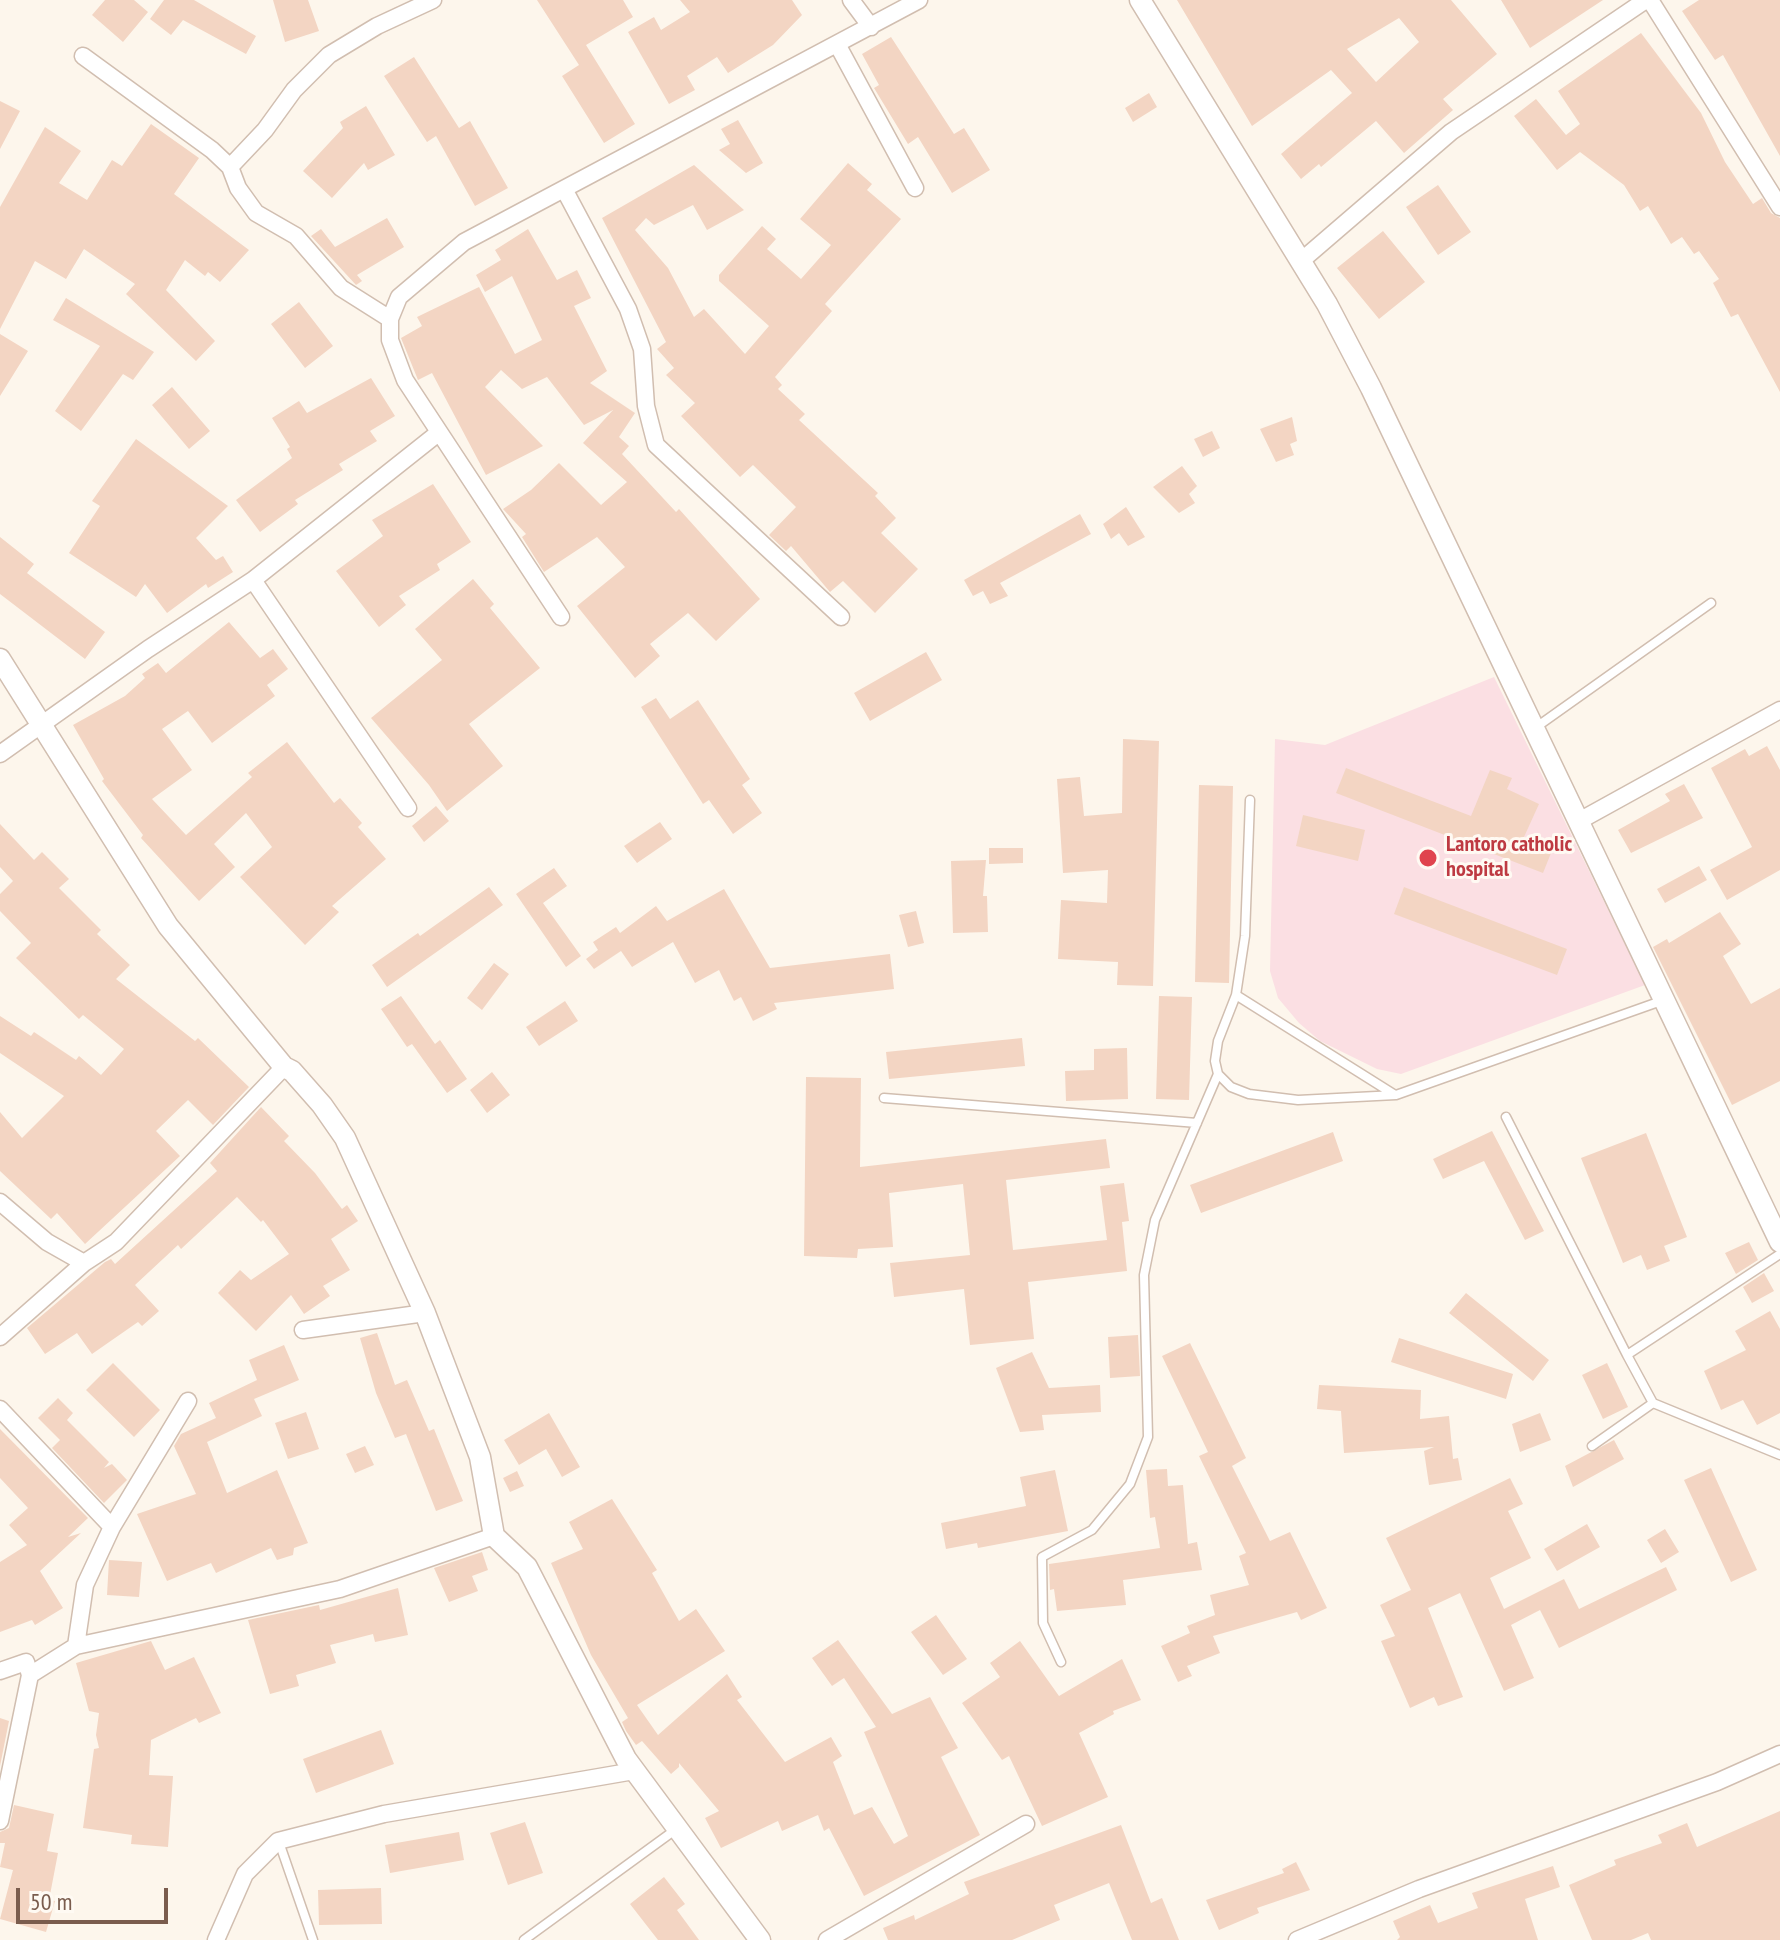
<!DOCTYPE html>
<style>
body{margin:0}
#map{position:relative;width:1780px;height:1940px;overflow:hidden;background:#fdf6ec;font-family:"PT Sans Narrow",sans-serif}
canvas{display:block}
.scale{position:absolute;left:16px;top:1888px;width:152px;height:36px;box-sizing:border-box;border:4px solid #7a5c4d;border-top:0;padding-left:10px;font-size:24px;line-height:28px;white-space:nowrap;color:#7a5c4d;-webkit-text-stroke:6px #fffaf3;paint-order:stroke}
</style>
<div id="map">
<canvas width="1780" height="1940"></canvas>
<div class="scale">50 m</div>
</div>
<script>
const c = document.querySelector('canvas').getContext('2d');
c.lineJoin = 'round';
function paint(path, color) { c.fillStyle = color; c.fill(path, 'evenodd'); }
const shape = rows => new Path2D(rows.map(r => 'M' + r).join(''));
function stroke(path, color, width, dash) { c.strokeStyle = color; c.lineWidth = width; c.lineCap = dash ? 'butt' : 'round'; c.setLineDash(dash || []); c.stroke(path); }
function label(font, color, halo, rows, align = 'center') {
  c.font = font + ' "PT Sans Narrow",sans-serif'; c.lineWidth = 6; c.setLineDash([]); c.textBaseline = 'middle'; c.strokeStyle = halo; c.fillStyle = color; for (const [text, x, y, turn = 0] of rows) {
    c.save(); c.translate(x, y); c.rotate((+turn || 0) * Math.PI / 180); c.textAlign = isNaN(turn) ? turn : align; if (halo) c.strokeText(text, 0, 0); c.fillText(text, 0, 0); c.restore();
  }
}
const medical = shape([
 [1494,677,1645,985,1401,1074,1377,1069,1320,1041,1299,1023,1278,998,1270,971,1275,739,1325,745]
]);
const building = shape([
 [105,0,134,0,148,12,123,42,92,15],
 [164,0,194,0,256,36,246,54,183,20,171,35,150,19],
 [273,0,308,0,319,31,285,42],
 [537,0,623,0,633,17,586,45,635,124,604,143,562,76,579,65],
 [680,0,792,0,802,15,773,45,728,73,717,57,687,76,695,90,669,104,628,32,654,17,661,30,690,12],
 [1177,0,1451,0,1497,54,1443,99,1453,110,1404,153,1376,121,1321,167,1319,164,1301,179,1281,154,1352,93,1331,70,1252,126],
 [1399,18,1419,42,1376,82,1347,49],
 [1501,0,1603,0,1530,48],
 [1699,0,1780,0,1780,156,1723,55,1715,60,1682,11],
 [1641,33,1701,113,1725,162,1753,204,1762,198,1771,213,1780,218,1780,392,1738,314,1731,317,1713,283,1719,279,1699,251,1694,254,1682,237,1671,244,1648,206,1640,211,1624,185,1580,152,1557,170,1514,116,1536,99,1566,135,1580,124,1558,91],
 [891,37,954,134,964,128,990,170,952,193,918,137,908,144,874,88,879,85,862,54],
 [414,57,459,128,470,121,508,188,475,206,436,136,427,142,384,76],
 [1149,93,1157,107,1133,122,1125,108],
 [0,101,20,111,0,149],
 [366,106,395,155,368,170,364,163,332,198,303,171,343,128,340,122],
 [738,120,763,163,746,173,719,150,730,144,721,129],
 [151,124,199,158,174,194,249,250,220,282,208,272,205,276,185,260,166,290,215,341,196,361,126,294,135,284,84,249,66,279,35,261,0,329,0,207,45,127,81,151,59,183,87,200,112,160,122,166],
 [848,163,872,184,867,190,901,219,825,304,832,311,775,377,782,385,778,389,805,414,799,420,878,493,875,496,896,518,881,533,918,569,875,613,843,581,830,592,791,546,786,551,769,535,796,507,753,465,740,477,681,416,695,403,666,375,674,368,657,349,666,342,602,218,694,165,744,210,707,230,693,205,654,225,646,218,635,230,668,268,694,317,704,309,745,354,769,326,719,281,719,275,762,226,776,239,767,249,801,279,831,245,800,219],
 [1438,185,1471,232,1438,255,1406,207],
 [387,218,404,247,357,275,362,281,356,285,311,236,321,229,335,247],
 [528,229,557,280,577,270,591,298,574,306,607,371,590,383,635,413,619,437,629,446,622,454,676,512,679,509,760,599,716,641,688,613,650,644,660,656,635,678,577,606,625,567,597,537,544,572,522,537,526,534,503,509,531,490,559,463,601,505,627,482,583,443,613,410,584,425,547,377,522,389,501,370,485,387,543,446,486,475,432,373,418,380,401,338,422,326,417,317,479,287,515,354,542,340,512,276,485,292,476,275,501,260,495,250],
 [1383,231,1425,282,1379,319,1337,268],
 [66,298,154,352,133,380,123,374,81,431,55,411,100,346,53,320],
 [299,302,333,346,305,368,271,324],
 [0,334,28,351,0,396],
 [371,378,395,416,370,431,377,441,339,464,343,470,295,500,298,504,260,532,236,500,292,458,287,449,290,447,272,418,299,401,307,413],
 [172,387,210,431,189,449,152,405],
 [1292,417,1297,441,1290,444,1294,455,1276,462,1260,429],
 [1212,431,1220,448,1203,457,1194,439],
 [136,439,228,506,196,538,216,560,223,556,233,572,208,588,206,584,167,613,145,584,136,597,69,553,100,506,92,501],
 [1182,466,1197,486,1189,494,1195,503,1179,513,1153,487],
 [433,484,471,542,437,564,440,570,399,596,406,605,379,627,336,571,383,536,372,520],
 [1126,507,1145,537,1128,546,1119,533,1111,539,1103,524],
 [1080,514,1091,534,1000,583,1008,596,990,604,983,591,973,596,964,580],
 [0,537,34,564,27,573,105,632,85,659,0,594],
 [473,579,494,604,490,608,540,668,469,724,503,766,447,811,429,785,371,718,442,660,415,629],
 [229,622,260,658,273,649,288,669,267,685,275,696,212,743,188,711,162,729,192,770,152,799,186,835,252,777,248,773,287,742,334,803,340,798,362,823,358,827,386,859,332,906,339,912,305,945,240,877,272,847,246,813,214,844,235,867,199,901,141,838,143,835,102,781,104,779,73,725,125,696,145,678,142,674,158,663,166,673],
 [926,652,942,680,870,721,854,693],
 [656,698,670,719,698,700,750,779,742,785,762,813,733,834,709,800,703,804,641,707],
 [1123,739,1159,741,1153,986,1117,985,1118,962,1058,959,1061,900,1107,903,1108,870,1063,873,1057,779,1080,777,1084,816,1122,813],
 [1767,746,1780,770,1780,870,1727,900,1710,870,1752,847,1711,768,1745,749,1749,756],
 [1346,768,1471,816,1490,770,1512,778,1507,789,1539,804,1524,837,1553,848,1543,873,1336,793],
 [1684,784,1703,818,1631,853,1618,830,1670,801,1665,794],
 [1199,785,1233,786,1229,983,1195,982],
 [436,806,449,821,424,842,412,826],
 [1303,815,1365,830,1358,861,1296,846],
 [660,822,672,839,637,863,624,846],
 [0,824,34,860,42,852,69,879,59,888,101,930,97,934,130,965,116,979,195,1041,198,1038,249,1087,213,1125,188,1100,156,1131,180,1156,85,1244,57,1213,51,1219,0,1171,0,1112,22,1138,64,1096,0,1053,0,1016,31,1036,34,1032,76,1060,79,1056,101,1075,124,1049,83,1015,79,1019,16,958,31,943,0,911,0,894,13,881,0,867],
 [989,848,1023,848,1023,863,989,864],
 [986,860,983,896,987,896,988,932,953,933,951,861],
 [1699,866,1707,880,1665,903,1657,889],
 [554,868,567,886,543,903,581,956,566,967,516,894],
 [489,887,503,905,387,987,372,965,418,933,420,936],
 [1404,887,1567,949,1557,975,1394,914],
 [724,889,770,968,890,954,894,989,774,1003,777,1009,753,1021,741,997,734,1001,719,970,695,983,673,942,632,967,621,951,594,969,586,959,598,950,593,942,616,927,620,933,656,906,667,921],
 [916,911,924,943,908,947,899,915],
 [1720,912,1741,944,1723,956,1751,1004,1780,988,1780,1081,1732,1105,1653,947,1667,939,1669,943],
 [494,963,509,974,482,1010,467,998],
 [401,996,435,1044,440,1040,467,1079,447,1093,412,1044,407,1047,381,1009],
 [1159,996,1192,997,1189,1100,1156,1099],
 [565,1001,578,1021,539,1046,526,1027],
 [1022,1038,1025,1066,889,1079,886,1052],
 [1127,1048,1128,1099,1066,1101,1065,1071,1094,1070,1094,1049],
 [492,1072,510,1095,487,1113,470,1090],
 [806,1077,861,1078,860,1167,1106,1139,1110,1168,1006,1180,1013,1250,1107,1240,1100,1186,1124,1183,1129,1221,1122,1222,1127,1271,1028,1282,1034,1339,970,1345,964,1289,894,1297,890,1263,970,1255,963,1184,889,1193,893,1247,858,1249,857,1258,804,1256],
 [261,1107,289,1136,284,1141,315,1173,342,1209,347,1205,358,1221,331,1239,350,1270,323,1286,330,1296,304,1314,291,1295,256,1331,218,1293,240,1270,251,1280,289,1254,263,1220,261,1222,237,1197,181,1249,178,1245,135,1285,159,1311,142,1326,138,1322,92,1354,77,1333,45,1354,27,1328,105,1262,111,1259,115,1264,217,1171,210,1163],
 [1492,1131,1544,1231,1525,1240,1484,1161,1443,1179,1433,1159],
 [1333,1132,1343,1161,1201,1213,1190,1185],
 [1646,1133,1687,1237,1664,1246,1670,1261,1647,1270,1641,1255,1623,1263,1581,1158],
 [1749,1242,1758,1260,1736,1274,1725,1253],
 [1764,1273,1774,1291,1752,1303,1743,1287],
 [1466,1293,1549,1360,1533,1381,1449,1313],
 [1770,1311,1780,1329,1780,1413,1757,1425,1743,1400,1721,1410,1704,1371,1746,1350,1735,1331],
 [377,1333,395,1385,407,1380,429,1431,434,1429,463,1501,436,1511,406,1434,395,1438,376,1393,360,1338],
 [1138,1335,1140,1376,1110,1378,1108,1337],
 [1399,1338,1513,1374,1506,1399,1391,1362],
 [1190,1343,1246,1458,1232,1466,1270,1541,1290,1532,1327,1608,1301,1620,1297,1612,1213,1636,1220,1653,1187,1666,1192,1676,1178,1682,1161,1646,1190,1633,1187,1626,1215,1615,1210,1595,1249,1585,1239,1556,1246,1553,1199,1456,1208,1452,1162,1356],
 [284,1345,299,1380,254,1399,262,1416,207,1442,227,1493,277,1470,308,1543,294,1548,293,1555,277,1560,271,1548,216,1573,211,1563,167,1581,137,1514,196,1494,174,1446,181,1434,216,1418,209,1403,257,1380,249,1360],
 [1032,1352,1049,1388,1100,1385,1101,1412,1042,1415,1044,1430,1020,1432,996,1368],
 [113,1363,160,1410,134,1437,86,1390],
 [1607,1363,1628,1407,1603,1419,1582,1375],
 [1319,1385,1421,1390,1420,1419,1449,1416,1453,1459,1458,1458,1462,1480,1429,1485,1424,1451,1434,1447,1344,1453,1341,1411,1317,1409],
 [58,1398,73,1413,67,1420,109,1462,104,1468,112,1464,127,1480,104,1503,52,1448,60,1440,38,1418],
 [306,1412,319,1449,288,1459,275,1423],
 [549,1413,580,1467,562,1477,546,1449,519,1465,504,1440],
 [1540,1413,1551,1440,1520,1452,1512,1424],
 [0,1429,88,1518,68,1537,81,1533,40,1571,63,1608,35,1625,32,1620,0,1632,0,1562,27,1545,9,1525,28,1508,0,1478],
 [1614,1440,1624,1459,1573,1487,1565,1466],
 [365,1446,374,1465,355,1473,346,1454],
 [1711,1468,1757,1570,1731,1582,1684,1480],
 [1167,1469,1168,1486,1183,1485,1188,1544,1197,1542,1202,1570,1123,1580,1126,1605,1057,1611,1054,1589,1050,1590,1049,1564,1160,1548,1155,1517,1150,1518,1146,1470],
 [1055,1470,1068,1531,978,1548,977,1543,946,1549,941,1523,1026,1506,1020,1477],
 [517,1471,524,1486,510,1492,503,1478],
 [1510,1478,1523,1504,1508,1511,1531,1558,1490,1578,1504,1609,1564,1579,1579,1609,1666,1567,1677,1590,1559,1648,1540,1610,1511,1625,1534,1678,1504,1691,1460,1593,1428,1608,1463,1697,1438,1706,1434,1697,1410,1708,1381,1641,1395,1636,1380,1605,1411,1590,1386,1538],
 [612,1499,657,1570,652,1573,679,1621,696,1609,725,1651,637,1705,658,1735,727,1674,742,1697,737,1700,785,1762,831,1737,842,1756,833,1762,854,1815,872,1807,894,1844,908,1836,864,1732,876,1727,844,1678,832,1686,812,1658,838,1640,892,1714,930,1697,958,1748,941,1757,980,1835,864,1896,829,1828,824,1831,818,1815,782,1831,778,1821,721,1848,705,1818,719,1811,679,1763,679,1767,671,1774,642,1741,636,1745,626,1731,622,1722,628,1718,591,1655,551,1563,583,1549,569,1522],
 [1587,1524,1600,1547,1557,1571,1544,1549],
 [1665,1529,1679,1552,1661,1563,1647,1540],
 [482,1552,488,1570,472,1576,478,1591,449,1602,434,1568],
 [109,1560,142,1562,139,1597,107,1595],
 [398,1588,408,1635,375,1642,373,1634,330,1645,336,1663,296,1675,299,1686,270,1694,248,1620,319,1605,320,1610],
 [936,1615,967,1659,943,1675,911,1632],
 [151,1641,165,1670,194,1657,221,1713,199,1723,196,1718,151,1740,149,1775,173,1776,168,1847,131,1844,132,1835,83,1828,94,1749,99,1748,96,1735,99,1713,89,1711,76,1663],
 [1020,1641,1059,1696,1122,1659,1141,1700,1113,1711,1114,1714,1079,1733,1108,1797,1042,1826,1009,1756,1002,1760,962,1703,1000,1677,990,1663],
 [0,1718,9,1721,0,1766],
 [381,1730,394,1764,316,1793,303,1759],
 [14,1805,54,1814,47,1851,58,1853,49,1900,55,1901,46,1932,0,1919,13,1870,0,1867,5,1843,0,1843,0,1832,9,1828],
 [1780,1811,1780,1940,1651,1940,1648,1933,1631,1940,1592,1940,1569,1885,1616,1865,1614,1860,1662,1843,1658,1835,1687,1823,1697,1847],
 [525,1822,543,1873,508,1885,490,1833],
 [1121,1825,1151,1903,1162,1898,1179,1940,1132,1940,1109,1883,1054,1905,1060,1920,1012,1940,888,1940,883,1928,914,1915,915,1920,969,1894,964,1882],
 [459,1832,464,1860,390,1873,385,1845],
 [1296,1862,1310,1890,1257,1908,1259,1913,1219,1930,1206,1900,1284,1873,1282,1869],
 [1553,1866,1560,1887,1525,1899,1538,1940,1397,1940,1400,1937,1393,1921,1430,1905,1438,1923,1478,1908,1472,1893],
 [664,1877,685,1904,677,1910,699,1940,658,1940,630,1904],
 [381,1888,382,1924,319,1925,318,1890]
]);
const service = shape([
 [1535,728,1711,603],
 [1250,800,1245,936,1236,995,1218,1041,1215,1061,1218,1074,1231,1087,1249,1094,1298,1100,1396,1095,1664,1000],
 [1236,995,1395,1095],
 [884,1098,1197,1123],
 [1506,1117,1627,1355],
 [1653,1403,1780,1455],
 [1592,1446,1653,1403,1627,1355,1780,1254],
 [1061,1662,1043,1623,1042,1557,1092,1530,1130,1484,1148,1437,1144,1275,1155,1220,1218,1074],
 [279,1842,313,1940],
 [524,1940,675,1830]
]);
const minor = shape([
 [851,0,871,27],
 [1650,0,1780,207],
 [837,44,915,188],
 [83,56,212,150,230,167,238,188,256,213,296,236,341,288,390,319],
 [230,167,265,130,294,90,329,55,377,26,433,0],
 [564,189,628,309,642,349,646,406,656,445,841,617],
 [1301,261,1451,132,1646,0],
 [253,580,408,808],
 [561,617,405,380,390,340,390,319,399,297,464,242,919,0],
 [0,754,148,649,253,580,437,434],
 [1579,821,1780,710],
 [0,1202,47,1242,84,1263,116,1242,284,1067],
 [303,1330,425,1313],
 [0,1337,84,1263],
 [0,1409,112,1527],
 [76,1646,85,1585,112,1527,188,1401],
 [0,1671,26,1662,30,1675,76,1646,340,1589,494,1536],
 [0,1821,30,1675],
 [216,1940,245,1874,278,1841,384,1814,634,1771],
 [827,1940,1026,1824],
 [1297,1940,1419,1889,1717,1782,1780,1754]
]);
const tertiary = shape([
 [1140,0,1327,304,1371,388,1780,1242],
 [0,659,168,926,284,1067,292,1071,322,1105,345,1138,425,1313,480,1457,494,1536,527,1567,626,1759,760,1940]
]);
const markers = [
 [1428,858,10,"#e0444e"]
];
const healthNames = [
 ["Lantoro catholic",1446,845],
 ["hospital",1446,870]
];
paint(medical, '#fbdfe3');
paint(building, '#f3d5c3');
stroke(service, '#d1beb0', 11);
stroke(minor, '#d1beb0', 19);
stroke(tertiary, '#d1beb0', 23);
stroke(service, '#fff', 8);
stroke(minor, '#fff', 16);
stroke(tertiary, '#fff', 20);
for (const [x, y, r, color] of markers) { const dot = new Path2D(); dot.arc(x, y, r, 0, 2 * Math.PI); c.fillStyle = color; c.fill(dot); stroke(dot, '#fffaf3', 3); }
label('bold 22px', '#be3a42', '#fffaf3', healthNames, 'left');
</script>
